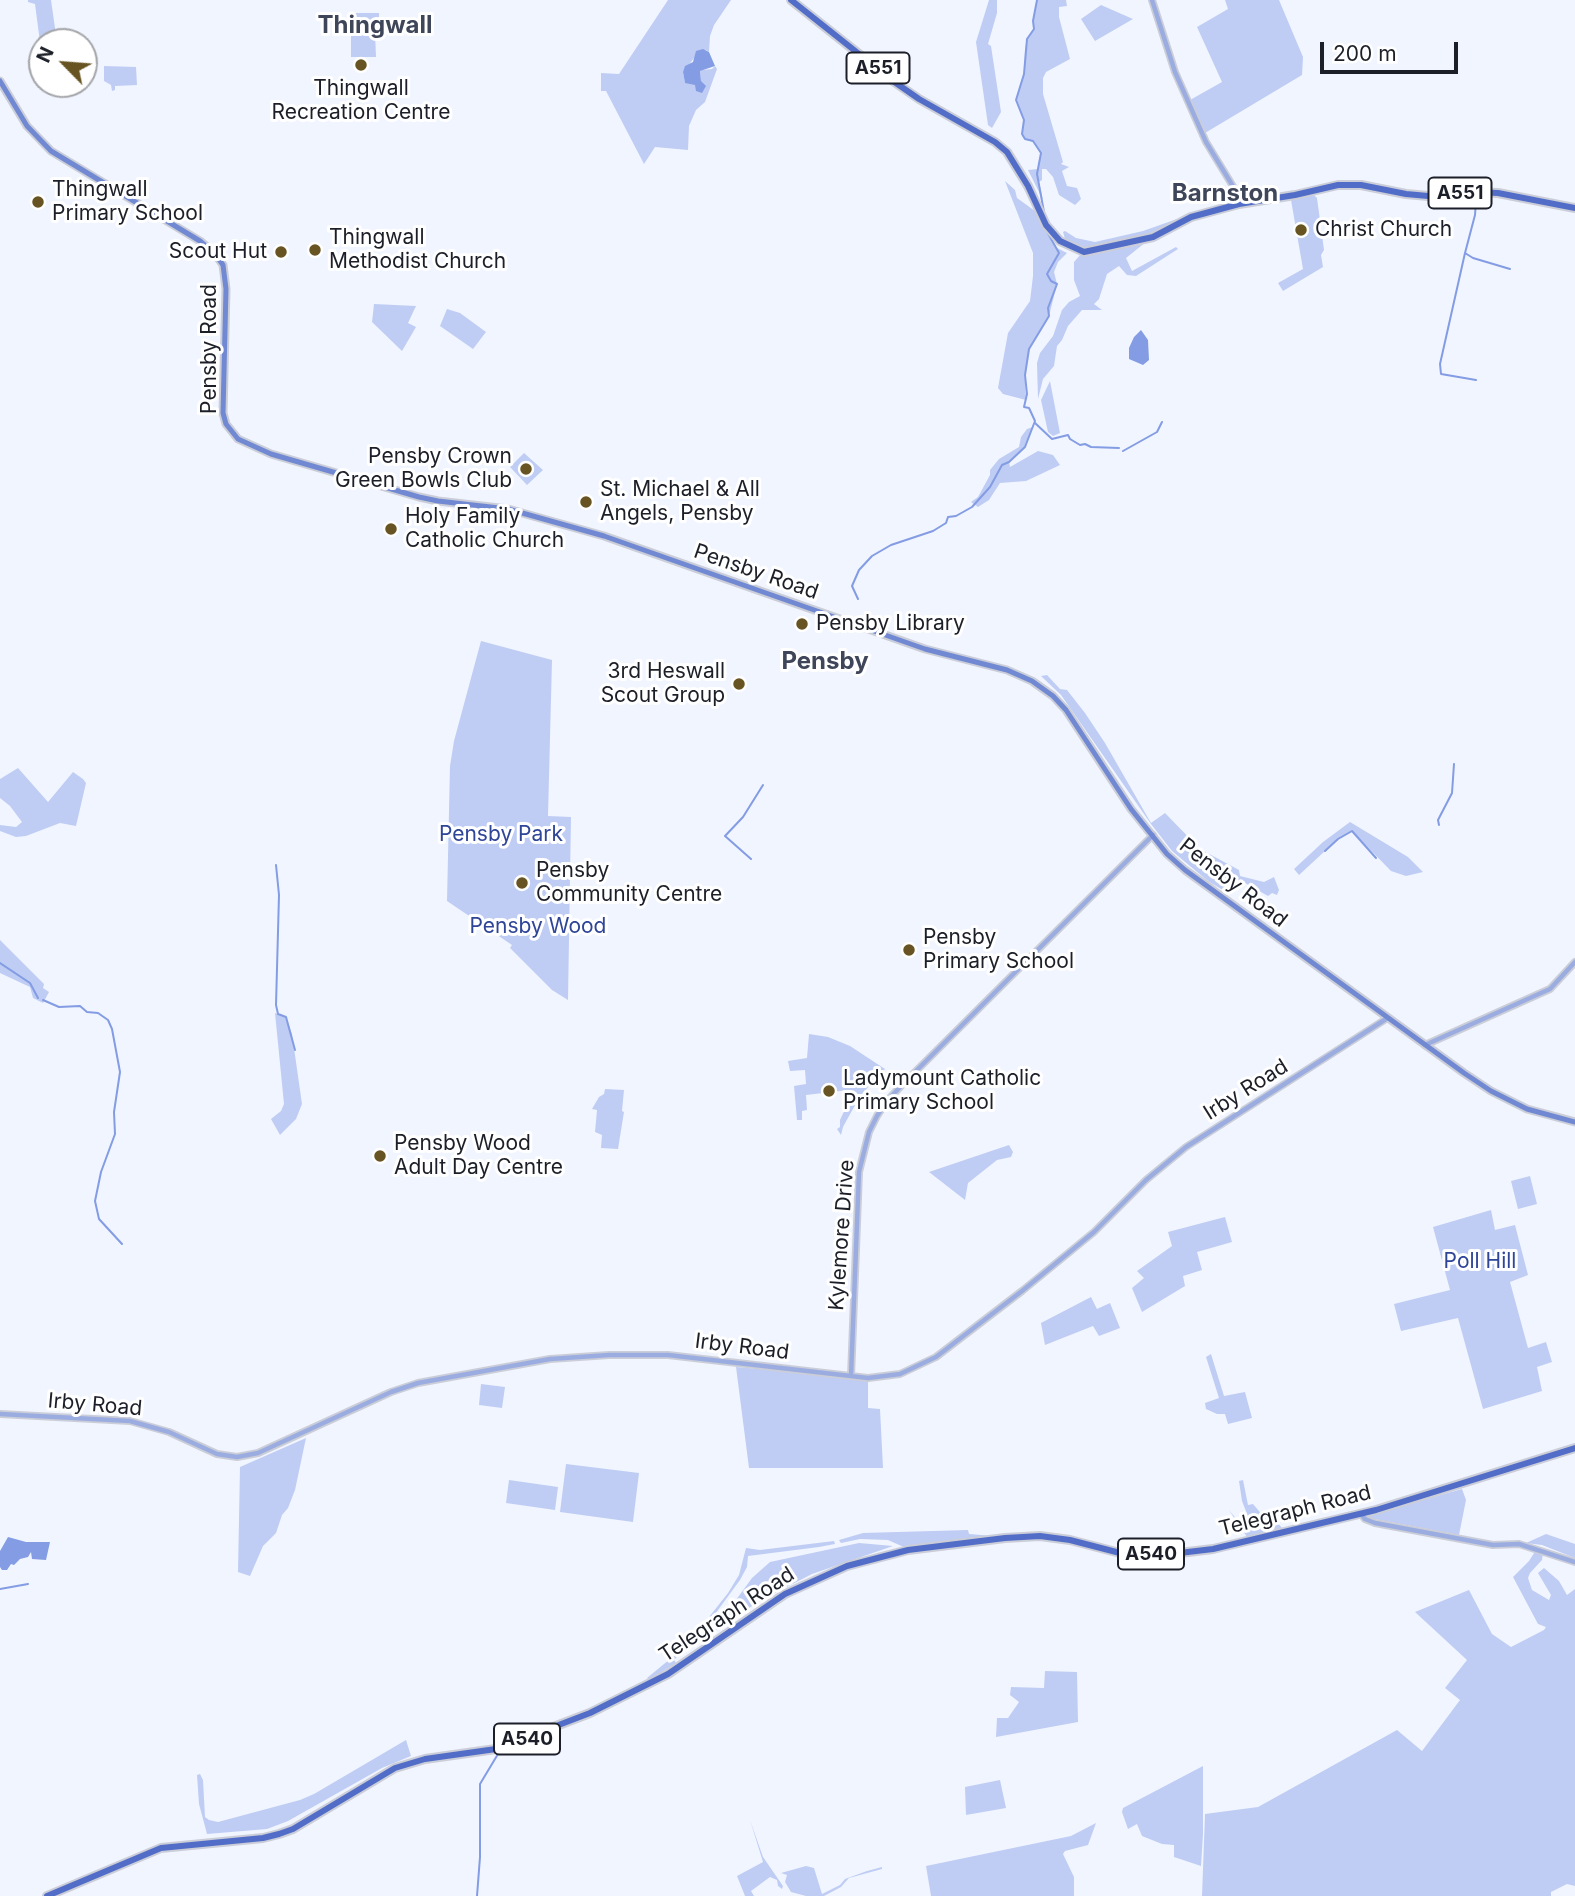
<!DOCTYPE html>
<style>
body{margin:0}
#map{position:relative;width:1575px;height:1896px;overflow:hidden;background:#f1f5ff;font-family:Inter,sans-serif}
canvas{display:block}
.north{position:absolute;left:28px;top:28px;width:70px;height:70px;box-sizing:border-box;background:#fff;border:2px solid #a4a5a9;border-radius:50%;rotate:295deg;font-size:19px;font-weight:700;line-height:28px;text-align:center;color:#1c1f28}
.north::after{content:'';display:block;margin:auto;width:24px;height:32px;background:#675422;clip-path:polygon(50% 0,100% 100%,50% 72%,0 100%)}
.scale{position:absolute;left:1320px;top:42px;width:138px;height:32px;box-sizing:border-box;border:4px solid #1c1f28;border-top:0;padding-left:9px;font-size:21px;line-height:24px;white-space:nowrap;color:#1c1f28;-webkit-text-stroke:5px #fff;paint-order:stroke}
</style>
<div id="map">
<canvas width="1575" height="1896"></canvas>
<div class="north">N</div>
<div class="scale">200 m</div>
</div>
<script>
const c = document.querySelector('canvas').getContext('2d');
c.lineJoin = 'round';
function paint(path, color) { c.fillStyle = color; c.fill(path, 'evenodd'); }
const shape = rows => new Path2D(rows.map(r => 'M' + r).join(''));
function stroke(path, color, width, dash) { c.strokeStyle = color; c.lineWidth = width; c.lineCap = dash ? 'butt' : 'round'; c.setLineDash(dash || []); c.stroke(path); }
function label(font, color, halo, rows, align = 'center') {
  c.font = font + ' Inter,sans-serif'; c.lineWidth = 6; c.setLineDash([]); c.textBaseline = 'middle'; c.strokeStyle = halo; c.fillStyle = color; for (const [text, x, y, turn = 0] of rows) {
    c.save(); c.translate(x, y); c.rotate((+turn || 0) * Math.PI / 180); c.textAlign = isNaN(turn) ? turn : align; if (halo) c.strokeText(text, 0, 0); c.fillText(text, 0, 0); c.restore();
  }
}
const green = shape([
 [28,0,51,0,57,42,40,42,35,4,28,2],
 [668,0,731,0,714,25,710,36,709,52,706,50,695,57,683,72,685,83,701,81,700,71,702,70,712,69,715,66,717,69,705,102,696,110,689,126,688,150,655,147,644,164,606,91,601,91,601,73,619,74],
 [989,0,997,0,997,13,988,44,991,46,1001,112,992,128,988,125,976,42],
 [1037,0,1066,0,1067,6,1059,7,1059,17,1070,59,1046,72,1043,78,1043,94,1063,162,1061,164,1069,167,1062,171,1067,186,1077,188,1081,199,1075,205,1059,195,1053,177,1046,169,1042,169,1042,180,1039,182,1043,200,1028,170,1038,169,1041,153,1033,142,1025,139,1022,134,1024,120,1016,100,1024,74,1025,49,1027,39,1034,29,1033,21],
 [1225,0,1279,0,1303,57,1302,75,1205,133,1190,100,1222,82,1197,27,1228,9],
 [1101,5,1133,19,1095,41,1081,19],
 [354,13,379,13,379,31,375,32,376,57,351,57,351,32,354,31],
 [104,66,136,67,137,85,115,86,115,90,112,91,111,85,104,81],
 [1005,181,1015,190,1017,198,1035,211,1055,247,1067,253,1058,262,1054,272,1057,284,1049,316,1029,349,1025,375,1026,400,1003,394,998,388,1008,333,1030,301,1033,276,1033,253],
 [1314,195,1317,198,1324,250,1321,255,1323,267,1283,291,1278,283,1303,269,1291,200],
 [1177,219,1152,236,1086,249,1065,239,1063,232,1065,231,1076,238,1095,242,1143,231],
 [1146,242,1126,258,1132,271,1176,247,1178,249,1136,276,1127,275,1119,266,1107,274,1099,299,1094,304,1102,310,1082,310,1068,326,1062,340,1057,346,1054,366,1043,379,1038,399,1037,363,1040,353,1053,336,1062,310,1069,302,1080,296,1074,280,1074,262,1081,254],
 [374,304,416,306,408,323,416,327,402,351,372,322],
 [447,309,460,313,486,332,473,349,440,326],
 [1050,381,1060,433,1053,436,1048,432,1041,400],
 [1033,427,1025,447,1009,462,1010,467,1038,451,1053,455,1060,465,1026,481,1000,483,989,500,978,507,971,502,978,497,990,475,990,470,999,459,1019,447,1021,437,1027,429],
 [524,453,543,470,527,485,510,467],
 [481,641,552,660,548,816,571,817,568,1000,552,990,510,948,512,945,447,901,450,766,454,741],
 [1047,675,1060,689,1067,690,1085,713,1105,743,1151,823,1165,813,1200,849,1239,870,1240,876,1264,882,1274,877,1279,890,1277,895,1272,893,1268,896,1245,883,1237,889,1233,886,1228,893,1209,882,1172,851,1151,824,1061,695,1041,676],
 [18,768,48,802,73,772,83,779,86,783,76,826,60,823,26,836,16,837,0,831,0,825,16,827,22,822,10,806,0,798,0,779],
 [1350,822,1408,857,1423,872,1406,876,1391,871,1352,831,1338,839,1299,875,1294,869,1323,842],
 [0,940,44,984,43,988,49,992,43,1003,33,998,30,987,0,973],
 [275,1013,286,1017,292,1034,302,1104,296,1119,280,1135,271,1119,281,1111,284,1104],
 [809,1034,828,1037,850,1046,885,1069,860,1096,843,1127,841,1135,837,1129,840,1127,840,1120,847,1105,850,1104,849,1090,806,1095,807,1110,802,1111,802,1120,797,1120,794,1086,806,1084,805,1070,790,1071,788,1061,807,1058],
 [605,1089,624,1090,622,1111,624,1112,618,1149,601,1148,602,1135,595,1132,597,1110,592,1109,599,1097,604,1094],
 [1009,1145,1013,1152,1011,1157,997,1160,968,1183,965,1200,929,1172],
 [1530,1176,1537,1204,1518,1209,1511,1181],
 [1491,1210,1495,1230,1515,1225,1528,1275,1510,1282,1528,1348,1546,1342,1552,1362,1537,1367,1542,1391,1483,1409,1458,1318,1401,1331,1394,1304,1450,1290,1433,1227],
 [1225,1217,1232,1242,1197,1252,1202,1270,1183,1276,1185,1286,1142,1312,1132,1288,1144,1278,1137,1271,1172,1246,1168,1232],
 [1091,1297,1097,1309,1110,1303,1120,1328,1099,1336,1093,1326,1045,1345,1041,1323],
 [1211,1354,1224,1396,1245,1392,1252,1418,1228,1424,1225,1414,1217,1414,1206,1409,1205,1403,1219,1398,1206,1357],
 [736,1367,868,1378,868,1408,880,1409,883,1468,749,1468],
 [481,1384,505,1387,502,1408,479,1405],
 [306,1438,295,1490,288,1508,282,1515,276,1533,263,1546,250,1576,238,1572,240,1467],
 [566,1464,639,1473,633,1522,560,1512],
 [509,1480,558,1487,555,1510,506,1503],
 [1243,1480,1248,1505,1253,1504,1264,1517,1273,1517,1282,1528,1247,1537,1229,1510,1238,1521,1249,1519,1242,1501,1239,1481],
 [1462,1489,1466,1500,1459,1535,1369,1518,1369,1515],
 [968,1530,969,1534,993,1536,906,1548,888,1540,860,1539,841,1543,839,1540,863,1533],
 [1546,1534,1575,1544,1575,1558,1542,1545,1526,1543],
 [834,1541,835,1544,819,1547,748,1556,747,1567,740,1580,707,1625,674,1660,676,1663,649,1680,647,1678,687,1645,728,1593,739,1575,746,1548,760,1550],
 [859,1543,893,1546,812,1574,758,1602,711,1634,752,1578,770,1562],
 [1536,1550,1543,1552,1542,1560,1530,1573,1528,1578,1532,1590,1549,1600,1551,1595,1538,1573,1544,1568,1559,1581,1567,1595,1575,1589,1575,1886,1567,1884,1551,1892,1551,1896,1202,1896,1205,1814,1258,1807,1397,1730,1422,1751,1460,1700,1445,1688,1467,1660,1415,1612,1469,1590,1492,1634,1511,1647,1544,1630,1546,1627,1538,1624,1513,1577,1529,1561],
 [1045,1671,1077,1672,1078,1722,996,1737,997,1718,1008,1718,1019,1702,1010,1695,1011,1687,1044,1688],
 [406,1740,411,1756,382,1768,288,1821,267,1829,207,1834,199,1804,197,1775,200,1774,203,1780,205,1817,209,1820,218,1822,300,1800,314,1794],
 [1203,1766,1203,1834,1201,1866,1174,1857,1174,1845,1162,1844,1142,1836,1137,1824,1128,1829,1122,1812,1123,1808],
 [1000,1780,1006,1808,966,1815,965,1787],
 [750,1820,763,1857,783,1886,782,1889,778,1886,777,1880,770,1877,751,1891,754,1896,745,1896,737,1876,763,1862],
 [1096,1823,1088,1845,1065,1851,1063,1854,1074,1877,1074,1896,931,1896,926,1866,1071,1836],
 [806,1866,814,1868,822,1894,840,1885,845,1879,867,1871,882,1867,882,1869,849,1878,841,1887,824,1896,806,1896,791,1892,785,1882,787,1875,781,1873]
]);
const water = shape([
 [703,49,709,52,715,66,700,71,701,81,706,86,702,93,696,91,695,85,685,83,683,72,685,66,693,62,696,51],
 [1141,330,1148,340,1149,360,1143,365,1129,359,1129,348,1134,337],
 [8,1537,26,1542,50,1542,46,1560,32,1559,31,1552,28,1557,20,1559,14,1565,11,1564,7,1570,2,1570,0,1567,0,1551]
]);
const stream = shape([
 [1037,0,1033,21,1034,29,1027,39,1024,74,1016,100,1024,120,1022,134,1025,139,1033,141,1041,153,1037,174,1044,212],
 [1476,201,1475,215,1465,253,1473,258,1510,269],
 [1465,253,1440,364,1441,374,1476,380],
 [1035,423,1052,439,1068,435,1070,439,1080,445,1085,444,1091,447,1119,448],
 [1123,451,1157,432,1162,422],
 [858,599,852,586,859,570,872,556,891,545,933,531,946,523,948,517,956,516,972,507,990,487,1002,465,1009,462,1025,447,1035,421,1029,408,1024,407,1027,394,1025,375,1029,349,1049,316,1048,308,1057,284,1051,281,1047,274,1059,253,1045,228],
 [1439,825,1438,820,1452,793,1454,764],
 [1325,851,1338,839,1352,831,1376,858],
 [751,859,725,836,743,817,763,785],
 [276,865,279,895,276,1005,278,1014,286,1017,295,1050],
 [0,963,30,983,38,998],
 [43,1000,59,1007,80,1006,87,1012,98,1013,108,1020,112,1029,120,1072,114,1112,115,1134,101,1172,95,1201,99,1219,122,1244],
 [0,1589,28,1584],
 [477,1896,480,1857,480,1784,498,1754]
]);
const tertiary = shape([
 [1152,0,1175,72,1206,142,1234,188,1239,204],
 [1425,1045,1550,989,1575,962],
 [851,1376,859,1172,869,1132,877,1116,886,1102,901,1086,1153,835],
 [0,1414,130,1421,169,1432,217,1454,237,1457,258,1453,391,1392,418,1383,550,1359,609,1355,668,1355,868,1378,900,1374,936,1357,1022,1291,1094,1232,1146,1180,1186,1147,1386,1019],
 [1361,1514,1365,1519,1375,1523,1493,1545,1519,1544,1575,1562]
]);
const secondary = shape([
 [0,81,27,126,51,151,200,241,216,255,223,265,226,289,223,413,226,424,238,439,271,454,419,497,438,501,508,509,604,536,925,649,1007,670,1032,681,1053,696,1066,710,1131,809,1167,854,1185,870,1464,1073,1491,1091,1527,1109,1575,1122]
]);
const primary = shape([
 [791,0,893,81,919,99,995,142,1007,152,1028,186,1046,225,1060,241,1084,252,1153,237,1191,217,1239,204,1295,195,1338,185,1361,185,1406,194,1428,196,1476,192,1498,193,1575,208],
 [47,1896,161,1848,263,1838,279,1834,293,1829,395,1768,425,1759,496,1749,590,1713,668,1674,785,1594,847,1566,908,1550,1005,1538,1040,1536,1070,1540,1124,1554,1171,1554,1213,1549,1376,1510,1575,1448]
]);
const markers = [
 [361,65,7,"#675422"],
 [38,202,7,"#675422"],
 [1301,230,7,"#675422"],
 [315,250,7,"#675422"],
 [281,252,7,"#675422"],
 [526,469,7,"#675422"],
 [586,502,7,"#675422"],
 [391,529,7,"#675422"],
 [802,624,7,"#675422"],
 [739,684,7,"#675422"],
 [522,883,7,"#675422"],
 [909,950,7,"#675422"],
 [829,1091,7,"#675422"],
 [380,1156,7,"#675422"]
];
const shields = [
 [878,68,63],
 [1460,193,63],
 [1151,1554,66],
 [527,1739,66]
];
const shieldNames = [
 ["A551",878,68],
 ["A551",1460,193],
 ["A540",1151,1554],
 ["A540",527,1739]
];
const poiNames = [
 ["Thingwall",361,89,"center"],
 ["Recreation Centre",361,113,"center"],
 ["Thingwall",52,190],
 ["Primary School",52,214],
 ["Christ Church",1315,230],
 ["Thingwall",329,238],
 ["Methodist Church",329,262],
 ["Scout Hut",267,252,"right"],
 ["Pensby Crown",512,457,"right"],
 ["Green Bowls Club",512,481,"right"],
 ["St. Michael & All",600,490],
 ["Angels, Pensby",600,514],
 ["Holy Family",405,517],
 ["Catholic Church",405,541],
 ["Pensby Library",816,624],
 ["3rd Heswall",725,672,"right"],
 ["Scout Group",725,696,"right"],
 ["Pensby",536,871],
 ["Community Centre",536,895],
 ["Pensby",923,938],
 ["Primary School",923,962],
 ["Ladymount Catholic",843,1079],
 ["Primary School",843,1103],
 ["Pensby Wood",394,1144],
 ["Adult Day Centre",394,1168]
];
const streetNames = [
 ["Pensby Road",210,349,-90],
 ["Pensby Road",756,572,19],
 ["Pensby Road",1233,883,38],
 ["Irby Road",1246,1090,-32],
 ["Kylemore Drive",842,1235,-86],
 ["Irby Road",742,1347,7],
 ["Irby Road",95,1405,5],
 ["Telegraph Road",1295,1511,-14],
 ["Telegraph Road",727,1615,-33]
];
const parkNames = [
 ["Pensby Park",501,835],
 ["Pensby Wood",538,927],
 ["Poll Hill",1480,1262]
];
const quarterNames = [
 ["Thingwall",375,26],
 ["Barnston",1225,194],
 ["Pensby",825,662]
];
paint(green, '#bfcdf4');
paint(water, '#839ce3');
stroke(stream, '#839ce3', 2);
stroke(tertiary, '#cbced8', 8);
stroke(secondary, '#cbced8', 9);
stroke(primary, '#cbced8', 10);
stroke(tertiary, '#9bade0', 4.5);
stroke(secondary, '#7089d2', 5);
stroke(primary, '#526dc7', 6);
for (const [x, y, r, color] of markers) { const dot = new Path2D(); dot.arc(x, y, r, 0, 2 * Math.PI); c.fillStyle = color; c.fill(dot); stroke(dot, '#fff', 2.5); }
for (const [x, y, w] of shields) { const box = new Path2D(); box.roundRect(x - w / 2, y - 15.5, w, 31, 5); c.fillStyle = '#fff'; c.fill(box); stroke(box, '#1c1f28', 2); }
label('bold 19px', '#1c1f28', null, shieldNames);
label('21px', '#1c1f28', '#fff', poiNames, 'left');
label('21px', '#1c1f28', '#fff', streetNames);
label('21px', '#2f4598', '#fff', parkNames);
label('bold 24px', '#3f4659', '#fff', quarterNames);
</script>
